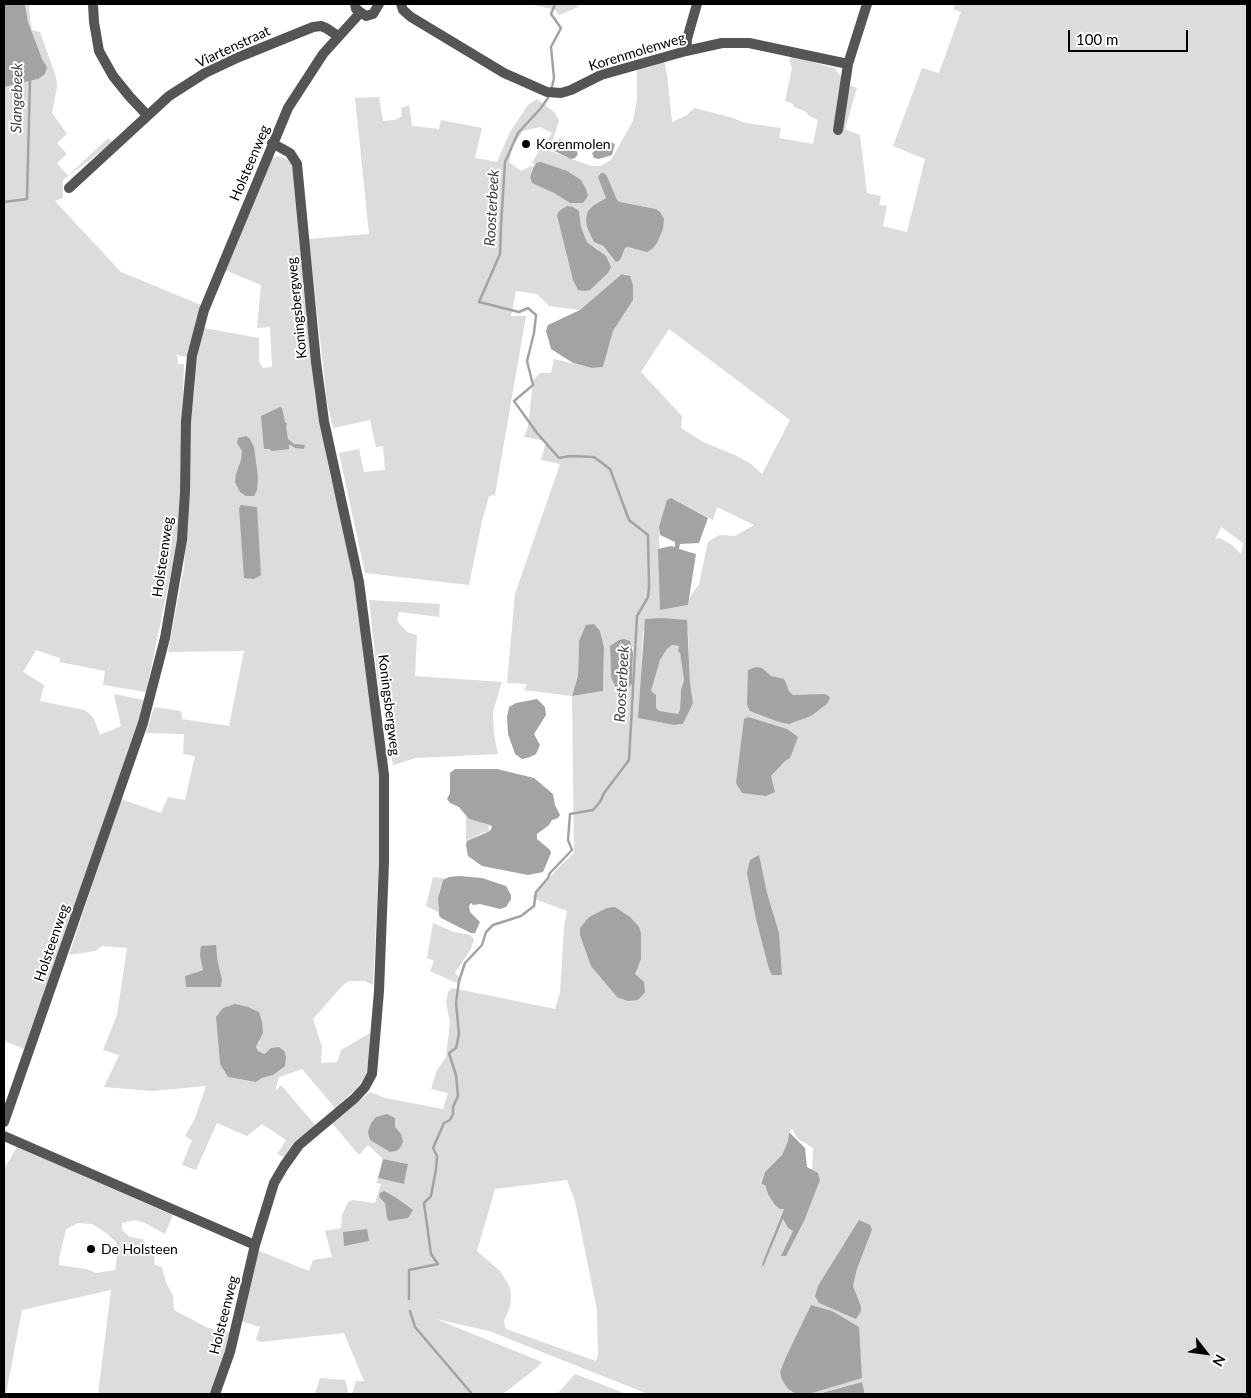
<!DOCTYPE html>
<style>
body{margin:0}
#map{position:relative;width:1251px;height:1398px;overflow:hidden;background:#fff;font-family:Lato,sans-serif}
canvas{display:block}
.frame{position:absolute;inset:0;border:5px solid #000;pointer-events:none}
.north{position:absolute;left:1181px;top:1328px;width:50px;height:50px;-webkit-text-stroke:4px #fff;paint-order:stroke;rotate:120deg;font-size:14px;font-weight:700;line-height:20px;text-align:center;color:#000}
.north::after{content:'';display:block;margin:auto;width:18px;height:22px;background:#000;clip-path:polygon(50% 0,100% 100%,50% 72%,0 100%)}
.scale{position:absolute;left:1068px;top:30px;width:120px;height:22px;box-sizing:border-box;border:2px solid #000;border-top:0;padding-left:6px;font-size:15px;line-height:18px;white-space:nowrap;color:#000;-webkit-text-stroke:4px #fff;paint-order:stroke}
</style>
<div id="map">
<canvas width="1251" height="1398"></canvas>
<div class="frame"></div>
<div class="north">N</div>
<div class="scale">100 m</div>
</div>
<script>
const c = document.querySelector('canvas').getContext('2d');
c.lineJoin = 'round';
function paint(path, color) { c.fillStyle = color; c.fill(path, 'evenodd'); }
const shape = rows => new Path2D(rows.map(r => 'M' + r).join(''));
function stroke(path, color, width, dash) { c.strokeStyle = color; c.lineWidth = width; c.lineCap = dash ? 'butt' : 'round'; c.setLineDash(dash || []); c.stroke(path); }
function label(font, color, halo, rows, align = 'center') {
  c.font = font + ' Lato,sans-serif'; c.lineWidth = 4; c.setLineDash([]); c.textBaseline = 'middle'; c.strokeStyle = halo; c.fillStyle = color; for (const [text, x, y, turn = 0] of rows) {
    c.save(); c.translate(x, y); c.rotate((+turn || 0) * Math.PI / 180); c.textAlign = isNaN(turn) ? turn : align; if (halo) c.strokeText(text, 0, 0); c.fillText(text, 0, 0); c.restore();
  }
}
const green = shape([
 [25,4,30,4,29,10,32,30,40,32,56,77,57,87,52,113,67,134,57,143,67,154,57,163,68,176,108,138,113,142,63,180,63,198,55,201,121,272,201,305,189,357,180,356,177,354,178,364,184,364,178,539,146,692,103,685,105,671,59,662,60,658,36,650,23,672,44,685,40,701,84,710,90,714,94,719,100,735,121,726,114,694,144,700,138,724,24,1049,4,1041,4,87,38,79,43,61,28,22],
 [530,4,577,4,578,7,559,15,555,10],
 [955,4,1247,4,1247,1394,865,1394,862,1382,818,1394,809,1394,862,1377,812,1305,785,1359,780,1372,782,1380,788,1389,796,1394,648,1394,489,1331,436,1319,542,1362,534,1370,503,1394,352,1394,356,1381,364,1381,344,1333,260,1342,256,1339,260,1327,241,1321,257,1250,309,1271,313,1260,332,1257,325,1231,341,1228,342,1215,348,1202,353,1200,375,1203,381,1184,376,1183,378,1178,404,1184,408,1164,383,1159,368,1145,359,1155,332,1123,370,1092,385,1098,443,1109,448,1093,431,1089,437,1070,446,1057,450,1022,446,1003,448,992,452,988,555,1009,560,992,564,927,567,911,532,898,558,868,574,853,572,696,524,690,527,684,507,683,515,594,560,464,541,460,546,441,524,437,528,427,533,380,540,373,551,373,554,359,592,368,603,367,613,331,633,300,627,274,623,274,580,310,549,306,537,294,516,291,511,316,526,316,495,495,489,496,482,521,469,585,365,573,339,453,359,449,364,472,385,470,383,446,376,447,370,420,333,428,327,402,309,239,369,234,355,98,379,97,383,121,395,120,402,116,401,108,409,105,412,126,439,129,441,120,482,128,475,158,497,162,510,132,528,105,537,99,554,112,559,120,550,151,591,166,601,166,611,160,633,121,637,99,637,70,664,61,667,74,672,122,687,115,694,108,730,117,746,123,781,128,779,138,813,144,818,120,809,116,806,112,794,107,793,104,785,101,792,68,789,60,792,56,834,68,849,85,857,88,845,129,860,135,867,193,881,196,879,205,887,206,883,226,907,232,925,159,893,146,922,68,939,73,961,12,953,9],
 [540,127,552,133,544,147,539,151,533,161,533,165,521,171,509,162,513,145,523,131],
 [536,163,570,203,554,193,533,183,530,177,533,165],
 [607,176,617,200,620,202,656,209,633,249,628,247,625,248,616,262,602,246,594,242,594,205,606,198],
 [579,211,581,227,587,242,598,249,573,280],
 [669,329,790,420,762,474,751,464,735,455,705,443,681,428,682,416,641,372],
 [671,498,713,520,717,507,754,525,735,536,719,535,708,542,699,584,690,597,688,605,660,610,659,527],
 [1221,527,1243,543,1241,554,1232,545,1220,538,1215,539],
 [600,631,604,647,603,691,572,696,578,676,579,641],
 [643,631,688,631,690,683,693,703,683,724,674,725,639,718],
 [610,646,633,647,634,663,632,684,616,688,611,677],
 [792,1129,798,1139,813,1148,812,1171,786,1256,793,1231,788,1228,783,1218,763,1266,762,1264,784,1209,768,1194,765,1185,760,1184,765,1172,782,1155,788,1141,789,1132],
 [567,1180,575,1201,597,1310,598,1355,596,1361,506,1329,504,1321,510,1307,511,1294,509,1285,500,1271,477,1251,495,1189],
 [872,1230,857,1269,853,1286,861,1306,861,1311,818,1286],
 [278,156,286,159,291,163,294,174,315,393,330,475,344,526,354,576,381,775,379,861,373,985,365,981,349,981,343,985,313,1019,322,1047,321,1063,337,1062,341,1050,370,1033,368,1063,366,1075,356,1089,335,1108,302,1069,279,1077,275,1091,281,1085,315,1125,296,1142,284,1157,277,1154,286,1140,262,1124,247,1136,217,1123,196,1170,182,1165,192,1140,185,1136,195,1118,206,1086,152,1091,104,1087,119,1055,103,1050,117,1015,127,948,102,946,95,951,69,955,121,799,161,813,168,797,185,800,195,756,183,754,184,734,146,733,154,707,181,711,182,719,229,726,244,651,168,652,184,567,189,498,191,420,198,353,204,328,259,338,259,362,263,368,272,367,270,327,257,328,261,285,225,270,268,162,273,158],
 [217,949,218,963,222,979,185,976,203,970],
 [216,1017,260,1041,256,1047,258,1052,263,1054,271,1048,273,1075,262,1078,256,1082,228,1077,220,1064],
 [369,600,440,604,439,617,399,612,397,621,407,632,417,635,415,676,502,682,493,712,494,735,498,754,416,758,393,765,377,673],
 [672,645,679,646,684,680,681,690,680,710,679,714,659,712,656,708,651,691,652,683,655,679,656,669,660,660,667,649],
 [459,807,469,819,490,825,488,827,490,831,482,833,467,841,466,845,466,816],
 [433,877,447,879,443,880,439,892,438,912,426,906],
 [433,923,454,932,470,935,474,939,471,949,455,973,462,980,459,984,430,971,434,961,427,958],
 [17,1147,173,1215,165,1234,145,1223,135,1220,122,1223,122,1230,130,1237,142,1239,145,1242,144,1250,154,1255,155,1265,162,1267,166,1282,173,1296,174,1310,206,1327,221,1332,222,1330,230,1332,221,1369,212,1394,98,1394,111,1290,22,1310,6,1394,4,1394,4,1169],
 [78,1223,92,1224,105,1232,116,1242,117,1257,115,1270,96,1273,87,1269,59,1265,59,1259,66,1229],
 [575,1374,596,1382,626,1394,557,1394],
 [320,1378,345,1380,347,1386,348,1394,315,1394]
]);
const water = shape([
 [4,4,25,4,28,22,43,61,47,67,45,74,38,79,4,87],
 [560,139,575,147,578,154,575,158,571,159,552,150,553,143],
 [607,142,610,142,615,144,612,155,599,159,594,158,592,153],
 [541,162,567,171,581,180,586,189,588,196,586,199,583,203,570,203,554,193,532,183,530,177,533,168,536,163],
 [601,173,604,173,607,176,617,200,620,202,656,209,660,212,664,219,663,229,657,243,652,249,647,252,628,247,625,248,620,260,616,262,603,246,594,242,587,227,586,219,588,211,594,205,606,198,598,177],
 [567,206,573,207,579,211,581,227,587,242,606,256,611,267,608,273,590,290,584,291,578,290,573,280,557,215,559,211],
 [622,274,630,276,633,285,633,300,613,331,603,367,592,368,573,363,551,349,546,331,548,325,580,310],
 [280,407,282,408,285,422,287,423,286,427,288,439,294,444,305,445,304,449,295,448,289,444,289,449,272,451,269,449,264,449,261,416],
 [246,436,250,439,254,447,258,477,257,490,254,496,246,496,240,492,235,482,236,474,241,460,242,451,237,443,238,438],
 [671,498,708,518,699,543,680,544,679,549,696,554,688,605,660,610,658,549,671,546,675,547,675,542,660,535,659,527,667,500],
 [241,505,257,507,261,575,254,579,244,578,239,508],
 [662,618,687,620,690,683,693,703,683,724,674,725,638,718,645,619],
 [672,645,679,646,678,651,680,653,684,680,681,690,680,710,678,714,659,711,656,708,656,695,651,691,660,660,667,649],
 [594,624,600,631,604,647,603,691,572,696,578,676,579,641,586,625],
 [624,639,630,641,633,653,632,684,626,689,616,688,611,677,610,646,619,640],
 [756,667,762,668,771,676,784,679,789,691,793,695,825,694,830,697,828,703,811,716,789,724,779,722,750,711,747,705,748,670],
 [537,699,545,707,546,715,534,734,540,745,536,754,530,757,522,759,515,754,508,734,507,717,509,707,516,703],
 [748,717,787,729,798,737,790,758,785,761,771,776,775,792,766,796,742,793,736,783,744,719],
 [455,769,497,769,534,778,553,794,555,805,560,815,558,818,552,820,549,825,537,834,537,839,550,850,551,853,543,872,528,875,482,866,468,856,466,845,467,841,490,831,492,827,490,825,469,819,459,807,450,803,447,799,450,793,450,773],
 [759,855,767,893,779,933,782,975,772,975,769,969,756,919,747,873,750,860],
 [459,876,482,878,506,886,511,895,511,899,506,907,500,909,480,904,473,905,471,903,469,906,470,912,480,922,475,933,471,933,441,918,439,915,438,898,443,880,449,877],
 [615,907,630,917,639,927,641,933,641,959,635,974,644,982,645,992,638,1000,628,1001,617,997,591,966,580,935,580,928,589,917,607,908],
 [216,945,218,963,222,979,221,987,186,987,185,976,203,970,200,955,201,946],
 [235,1004,248,1007,259,1012,262,1022,263,1033,256,1047,258,1051,264,1054,271,1048,279,1047,284,1051,286,1057,285,1066,273,1075,262,1078,256,1082,228,1077,220,1064,216,1017,223,1008],
 [387,1114,395,1118,395,1127,401,1134,403,1142,400,1148,396,1151,390,1152,370,1140,368,1132,371,1123,376,1117],
 [789,1132,805,1148,807,1167,818,1173,820,1180,804,1221,786,1256,781,1256,793,1231,788,1228,783,1219,763,1267,762,1264,784,1209,780,1209,775,1205,768,1194,765,1185,761,1184,765,1172,782,1155,788,1141],
 [383,1159,408,1164,404,1184,378,1178],
 [384,1191,395,1197,413,1210,408,1218,389,1221,387,1218,385,1203,379,1197,380,1193],
 [859,1220,870,1225,872,1230,857,1269,853,1286,861,1306,861,1311,856,1319,819,1303,815,1296,818,1286],
 [367,1229,369,1241,344,1246,343,1232],
 [811,1305,832,1311,859,1327,862,1378,809,1394,796,1394,788,1389,782,1380,780,1372,785,1359],
 [862,1382,865,1394,818,1394]
]);
const stream = shape([
 [552,87,554,78,551,47,561,28,551,14,555,4],
 [4,202,27,199,30,79],
 [409,1299,409,1270,438,1264,431,1254,424,1203,431,1196,436,1169,437,1156,433,1148,444,1123,450,1120,453,1114,453,1107,458,1096,456,1075,449,1053,456,1048,459,1034,456,1003,459,981,465,963,482,945,486,932,493,925,521,916,534,906,536,892,548,878,550,873,572,850,568,840,570,814,593,810,600,802,604,793,629,760,637,616,648,597,649,587,648,535,629,520,610,469,594,457,570,456,559,458,537,433,514,401,533,385,527,361,534,333,536,315,528,308,519,312,479,302,500,254,501,226,505,162,518,133,540,109,548,98],
 [410,1311,415,1327,472,1394]
]);
const minor = shape([
 [93,4,94,22,99,51,113,76,130,97,147,115],
 [355,4,356,9,366,16,373,14,379,4],
 [401,4,403,10,411,17,504,73,547,92,561,93,571,90,601,75,686,51,722,43,749,43,848,64],
 [686,51,687,39,697,4],
 [838,130,848,64,867,4],
 [69,188,169,96,205,73,239,57,313,27,321,26,326,28,338,36],
 [4,1122,143,723,165,638,182,540,185,491,186,422,192,356,204,310,288,108,323,54,360,13],
 [4,1136,255,1245],
 [215,1394,230,1352,255,1245,274,1183,284,1166,299,1145,355,1098,365,1087,372,1074,379,991,384,862,384,775,359,582,324,421,316,362,297,164,290,153,272,143]
]);
const markers = [
 [526,144,5,"#000"],
 [91,1249,5,"#000"]
];
const streetNames = [
 ["Viartenstraat",233,47,-25],
 ["Korenmolenweg",637,52,-17],
 ["Holsteenweg",250,163,-67],
 ["Koningsbergweg",297,308,-96],
 ["Holsteenweg",163,557,-82],
 ["Koningsbergweg",389,705,83],
 ["Holsteenweg",52,943,-71],
 ["Holsteenweg",224,1315,-76]
];
const poiNames = [
 ["Korenmolen",536,144],
 ["De Holsteen",101,1249]
];
const waterNames = [
 ["Slangebeek",17,98,-89],
 ["Roosterbeek",492,208,-87],
 ["Roosterbeek",622,684,-87]
];
paint(green, '#dcdcdc');
paint(water, '#a3a3a3');
stroke(stream, '#a3a3a3', 2.5);
stroke(minor, '#555', 10);
for (const [x, y, r, color] of markers) { const dot = new Path2D(); dot.arc(x, y, r, 0, 2 * Math.PI); c.fillStyle = color; c.fill(dot); stroke(dot, '#fff', 2); }
label('14px', '#000', '#fff', streetNames);
label('14px', '#000', '#fff', poiNames, 'left');
label('italic 15px', '#444', '#fff', waterNames);
</script>
